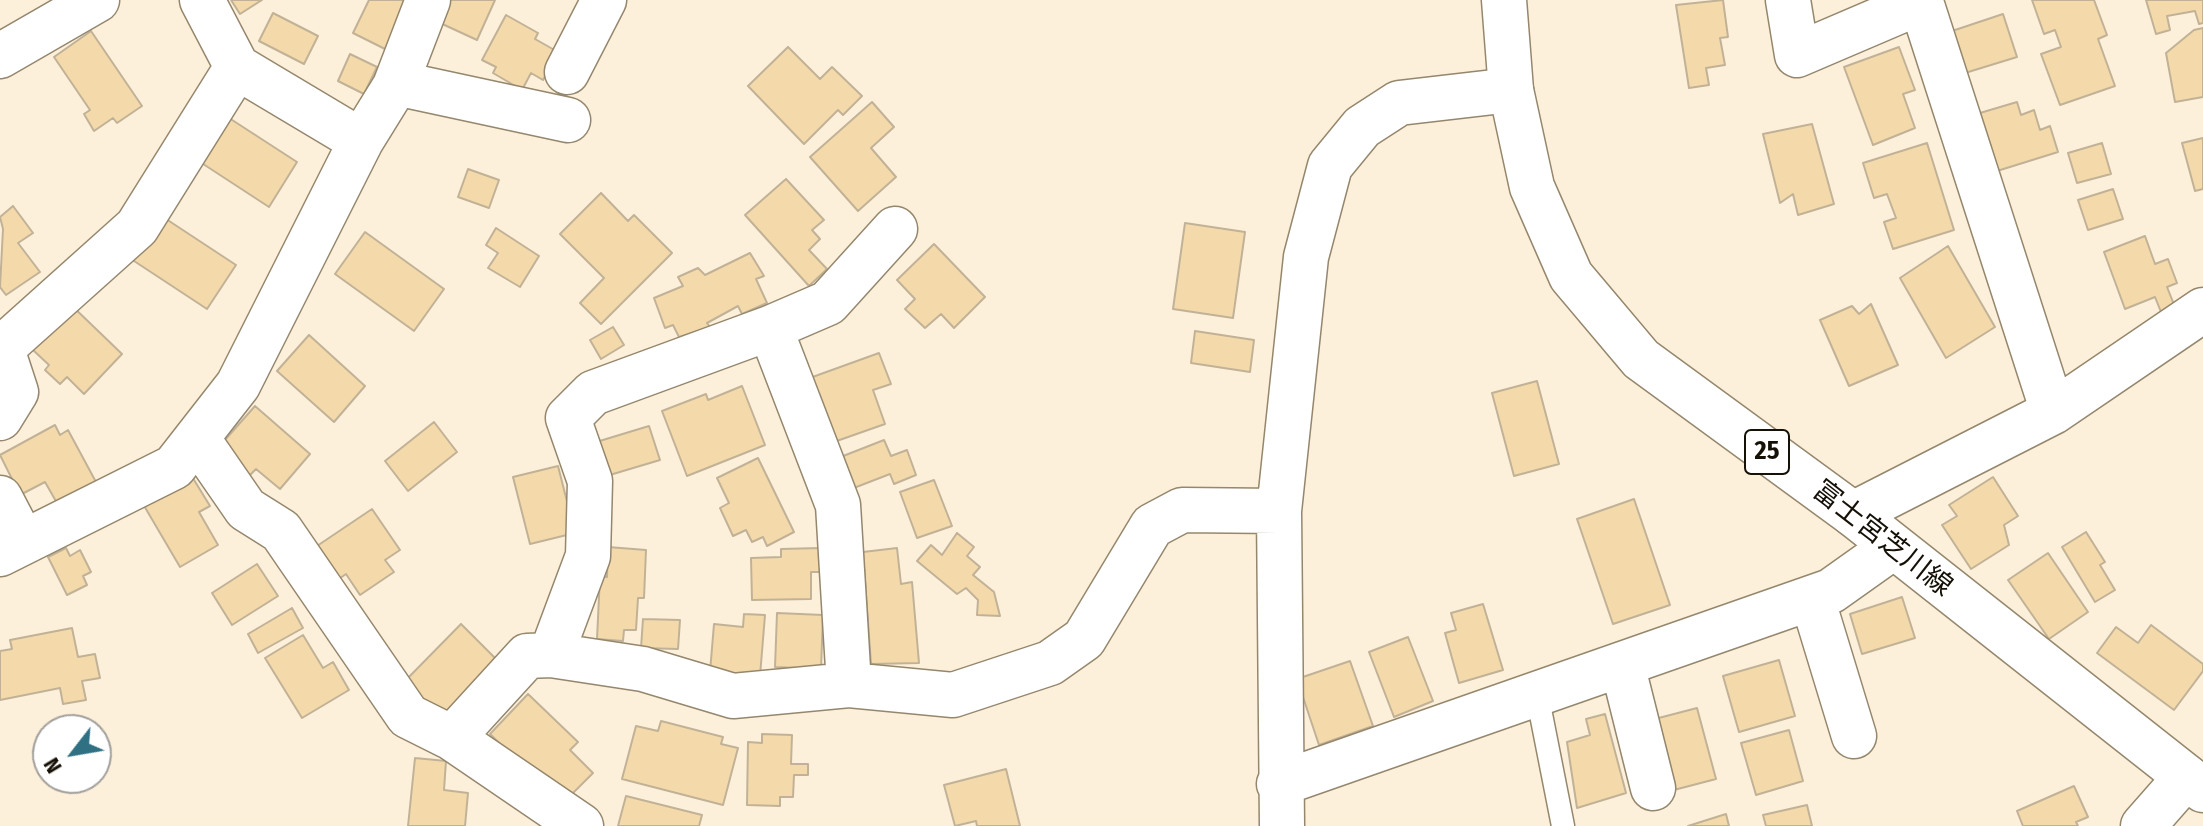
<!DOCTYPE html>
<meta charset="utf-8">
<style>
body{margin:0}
#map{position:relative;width:2203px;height:826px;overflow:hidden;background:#fdf0da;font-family:"Fira Sans Condensed",sans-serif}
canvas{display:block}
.north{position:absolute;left:32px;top:714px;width:80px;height:80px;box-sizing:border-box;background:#fff;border:2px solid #a2a09c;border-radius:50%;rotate:239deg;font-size:22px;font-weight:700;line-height:32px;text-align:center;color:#161107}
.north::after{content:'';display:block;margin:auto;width:28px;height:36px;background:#2f7083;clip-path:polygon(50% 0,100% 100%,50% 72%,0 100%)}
</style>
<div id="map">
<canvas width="2203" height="826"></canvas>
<div class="north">N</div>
</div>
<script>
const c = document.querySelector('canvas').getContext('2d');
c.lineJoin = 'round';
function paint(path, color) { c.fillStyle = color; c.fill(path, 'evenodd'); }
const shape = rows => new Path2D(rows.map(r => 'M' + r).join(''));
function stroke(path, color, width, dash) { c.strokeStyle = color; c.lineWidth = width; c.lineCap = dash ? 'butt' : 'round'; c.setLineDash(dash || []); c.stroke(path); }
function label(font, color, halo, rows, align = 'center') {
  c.font = font + ' "Fira Sans Condensed","Noto Sans JP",sans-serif'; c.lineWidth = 6; c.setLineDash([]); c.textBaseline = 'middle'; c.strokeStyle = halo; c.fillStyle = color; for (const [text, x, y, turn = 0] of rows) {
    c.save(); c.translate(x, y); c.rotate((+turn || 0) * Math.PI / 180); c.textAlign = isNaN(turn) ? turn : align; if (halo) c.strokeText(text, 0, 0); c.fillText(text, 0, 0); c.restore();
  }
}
const building = shape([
 [231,0,262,0,240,14,231,0],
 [369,0,410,0,387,50,353,33,369,0],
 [448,0,495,0,477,40,438,22,448,0],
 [1723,0,1728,37,1720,38,1725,65,1706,68,1709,85,1689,88,1676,5,1723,0],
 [2032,0,2094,0,2107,35,2098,39,2115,86,2060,105,2041,54,2061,47,2055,30,2044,34,2032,0],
 [2146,0,2203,0,2203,23,2199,24,2195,11,2167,16,2170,30,2156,34,2146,0],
 [273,13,318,36,304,64,259,41,273,13],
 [2003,14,2017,57,1965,73,1952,31,2003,14],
 [506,15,538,33,535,39,558,52,543,80,531,73,522,90,493,73,496,67,482,60,506,15],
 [2203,28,2203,97,2175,102,2166,53,2194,30,2203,28],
 [91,31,142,106,117,123,113,118,94,131,84,114,90,110,54,57,91,31],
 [788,47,820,79,832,67,862,96,843,115,838,110,804,144,748,86,788,47],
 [1899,47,1915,90,1903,94,1915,128,1873,145,1844,67,1899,47],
 [350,54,377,67,364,94,338,81,350,54],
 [872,102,894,127,871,148,896,177,858,211,810,157,872,102],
 [2017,102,2021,115,2034,110,2040,130,2050,126,2058,152,1997,171,1980,113,2017,102],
 [226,116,297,162,269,207,197,160,226,116],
 [1812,124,1834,204,1798,215,1793,194,1780,203,1763,134,1812,124],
 [2203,138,2203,189,2195,191,2182,143,2203,138],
 [1927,143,1954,230,1893,249,1884,222,1896,218,1887,194,1874,198,1863,163,1927,143],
 [2102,143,2111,174,2077,183,2068,153,2102,143],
 [468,169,499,180,489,208,458,197,468,169],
 [786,179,824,220,812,230,820,239,809,250,827,269,809,286,745,215,786,179],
 [2113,189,2123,219,2088,230,2078,200,2113,189],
 [601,193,628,221,634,215,672,253,601,324,580,303,604,278,560,234,601,193],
 [13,206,33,233,18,243,40,272,6,295,0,287,3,229,0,217,13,206],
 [160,215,236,265,207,309,131,259,160,215],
 [1185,223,1245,232,1233,318,1173,309,1185,223],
 [496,228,539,256,520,287,488,268,498,253,486,245,496,228],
 [365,232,444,289,414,331,335,274,365,232],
 [2145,236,2155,264,2168,259,2177,283,2167,287,2175,307,2161,312,2155,297,2125,309,2104,252,2145,236],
 [934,244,985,297,954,328,941,314,925,328,905,309,915,299,897,280,934,244],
 [1948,246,1995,327,1946,358,1900,278,1948,246],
 [750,253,764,276,756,279,767,303,742,314,738,306,707,323,710,327,679,337,673,325,665,328,654,298,683,286,678,277,698,268,705,275,750,253],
 [68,302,122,354,84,394,67,377,60,384,45,370,49,365,33,350,49,334,68,302],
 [1871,304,1898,365,1849,386,1820,320,1852,306,1859,314,1871,304],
 [613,327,624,345,601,359,590,340,613,327],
 [1195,331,1254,340,1250,372,1191,363,1195,331],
 [309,335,365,386,334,422,277,371,309,335],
 [879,353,891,384,873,390,885,424,831,443,807,379,879,353],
 [1537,381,1559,464,1514,476,1492,393,1537,381],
 [742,386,765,445,687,476,662,411,706,394,708,400,742,386],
 [255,406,310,454,280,489,256,469,248,477,216,450,255,406],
 [434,422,457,452,408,491,385,461,434,422],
 [55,425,60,435,68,430,96,482,57,503,45,482,20,495,0,455,55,425],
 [649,426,660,460,603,477,593,443,649,426],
 [884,440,891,456,907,450,916,475,894,484,890,474,846,491,833,460,884,440],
 [758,458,794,532,767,546,763,537,752,542,746,530,733,536,720,508,729,503,717,478,758,458],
 [558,466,575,533,530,544,513,477,558,466],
 [191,475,210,506,199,512,218,545,180,567,143,504,191,475],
 [1993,477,2018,516,2004,525,2009,545,1971,569,1942,525,1957,516,1949,505,1993,477],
 [934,480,952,526,917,538,900,492,934,480],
 [1634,499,1670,605,1613,624,1577,519,1634,499],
 [372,509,400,550,385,560,394,572,360,595,346,574,336,581,314,548,372,509],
 [2086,532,2105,562,2100,565,2115,590,2095,602,2062,547,2086,532],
 [957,533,974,547,967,556,980,567,973,575,994,592,1000,616,977,615,978,600,966,588,957,594,917,561,931,545,942,555,957,533],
 [608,547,646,550,644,598,638,598,636,630,624,630,623,641,597,639,600,576,607,577,608,547],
 [66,548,70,556,80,550,91,572,83,576,87,585,67,595,48,557,66,548],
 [821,548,821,572,811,572,811,599,752,600,751,558,781,557,781,549,821,548],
 [897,548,901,584,912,582,919,663,871,664,863,552,897,548],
 [2048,553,2088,612,2049,639,2008,580,2048,553],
 [257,564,278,596,232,625,212,593,257,564],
 [1902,597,1915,638,1862,654,1850,614,1902,597],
 [1483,604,1503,670,1459,683,1445,633,1456,630,1451,613,1483,604],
 [292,608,303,628,258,653,248,634,292,608],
 [777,613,823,615,821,669,775,667,777,613],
 [744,614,765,615,760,676,710,672,714,624,743,627,744,614],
 [643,619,680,620,678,649,641,648,643,619],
 [461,624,500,663,444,720,405,681,461,624],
 [2151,625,2203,664,2203,671,2174,710,2097,653,2116,627,2138,643,2151,625],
 [72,628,78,657,95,654,100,678,82,681,86,700,63,704,60,688,0,700,0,651,12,649,10,640,72,628],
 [303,635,323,668,333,662,349,690,302,718,265,658,303,635],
 [1408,637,1433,701,1394,717,1369,652,1408,637],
 [1779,660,1795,716,1739,732,1723,676,1779,660],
 [1350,661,1373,726,1319,745,1297,679,1350,661],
 [528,694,578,742,570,750,593,773,568,798,545,788,490,734,528,694],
 [1697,708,1716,779,1670,791,1651,720,1697,708],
 [1605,714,1626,793,1577,808,1567,742,1590,735,1586,719,1605,714],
 [661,721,723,737,721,744,738,748,723,805,622,779,636,726,658,731,661,721],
 [1789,730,1803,781,1756,795,1741,743,1789,730],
 [762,734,792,735,791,764,808,764,808,775,794,775,793,797,780,797,780,806,747,805,748,742,762,743,762,734],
 [415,758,446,761,444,790,468,793,465,826,408,826,415,758],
 [1006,769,1020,826,977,826,976,821,955,826,944,785,1006,769],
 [2074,786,2088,817,2076,822,2078,826,2023,826,2017,811,2074,786],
 [626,796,702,815,699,826,618,826,626,796],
 [1807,805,1812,826,1766,826,1763,815,1807,805],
 [1726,814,1729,826,1688,826,1726,814]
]);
const service = shape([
 [1537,694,1563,826]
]);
const minor = shape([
 [202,0,237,67,361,141],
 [1788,0,1797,55,1921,2,2053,412],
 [0,56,97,0],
 [567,72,604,0],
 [396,83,568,120],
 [770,328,828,303,895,229],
 [0,343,16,392,0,418],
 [3,347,137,227,237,67],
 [197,438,246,509,281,531,408,716,452,738,581,826],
 [0,498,23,542],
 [1853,514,2053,412,2203,310],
 [0,554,174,467,238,385,361,141,395,86,428,0],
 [1812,598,1854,736],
 [551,655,588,556,590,481,568,418,593,393,770,328,838,505,849,685],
 [1622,664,1653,788],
 [452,738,527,656,551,655,643,669,733,696,849,685,953,695,1050,663,1084,639,1152,526,1182,510,1279,511],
 [1279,784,1831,591,1893,547],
 [1282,826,1279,511,1306,257,1330,166,1362,127,1399,103,1511,90],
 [2143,826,2186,777]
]);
const primary = shape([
 [1504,0,1511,90,1532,187,1571,276,1641,359,1853,514,2203,790]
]);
const shields = [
 [1767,452,44]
];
const shieldNames = [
 ["25",1767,452]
];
const streetNames = [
 ["富士宮芝川線",1882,539,38]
];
paint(building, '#f4daaa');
stroke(building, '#c1b297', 2);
stroke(service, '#95876d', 25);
stroke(minor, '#95876d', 47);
stroke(primary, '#95876d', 47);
stroke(service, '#fff', 22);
stroke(minor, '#fff', 44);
stroke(primary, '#fff', 44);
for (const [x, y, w] of shields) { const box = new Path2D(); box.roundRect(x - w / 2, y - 22, w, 44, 6); c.fillStyle = '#fff'; c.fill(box); stroke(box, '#161107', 2); }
label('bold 26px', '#161107', null, shieldNames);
label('28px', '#161107', '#fff', streetNames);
</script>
